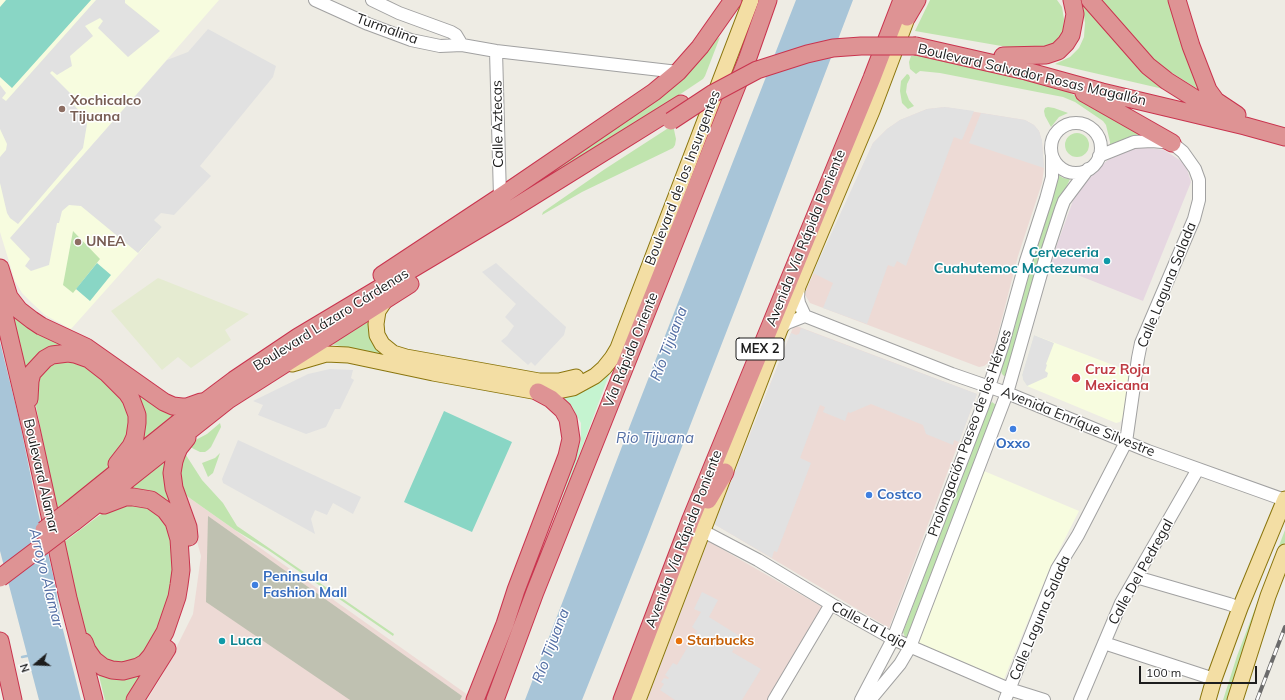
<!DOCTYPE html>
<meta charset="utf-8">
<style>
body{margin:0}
#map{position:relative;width:1285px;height:700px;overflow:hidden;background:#eeece4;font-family:Mulish,sans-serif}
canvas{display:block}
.north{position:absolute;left:16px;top:644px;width:40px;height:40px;-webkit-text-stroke:3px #fff;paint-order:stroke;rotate:251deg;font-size:11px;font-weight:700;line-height:16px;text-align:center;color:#1d1d1d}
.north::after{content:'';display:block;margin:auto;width:14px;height:18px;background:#1d1d1d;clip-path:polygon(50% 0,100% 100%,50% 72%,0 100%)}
.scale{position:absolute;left:1139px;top:666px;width:118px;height:18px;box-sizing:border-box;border:2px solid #1d1d1d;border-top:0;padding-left:5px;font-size:12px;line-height:14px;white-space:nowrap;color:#1d1d1d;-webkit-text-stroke:3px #fff;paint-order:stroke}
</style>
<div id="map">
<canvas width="1285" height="700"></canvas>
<div class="north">N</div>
<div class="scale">100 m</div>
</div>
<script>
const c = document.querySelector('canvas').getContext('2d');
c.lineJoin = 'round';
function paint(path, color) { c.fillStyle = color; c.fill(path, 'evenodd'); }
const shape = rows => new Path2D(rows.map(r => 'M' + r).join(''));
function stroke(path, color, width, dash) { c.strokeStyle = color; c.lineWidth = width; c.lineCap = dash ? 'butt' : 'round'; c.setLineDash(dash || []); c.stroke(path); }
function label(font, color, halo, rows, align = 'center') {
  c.font = font + ' Mulish,sans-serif'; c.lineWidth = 3; c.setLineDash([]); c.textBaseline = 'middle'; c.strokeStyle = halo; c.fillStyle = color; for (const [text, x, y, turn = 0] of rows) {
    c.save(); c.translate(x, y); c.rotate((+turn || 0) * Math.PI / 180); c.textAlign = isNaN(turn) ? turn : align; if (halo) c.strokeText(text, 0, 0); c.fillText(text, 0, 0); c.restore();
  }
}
const commercial = shape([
 [945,107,1025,120,1034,125,1039,131,1042,141,1044,168,1042,183,1018,256,991,361,984,366,979,367,810,303,805,295,806,290,873,143,887,129,900,120,927,109],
 [794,325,977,394,889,628,714,524],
 [184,494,475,700,147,700,163,674,193,614,201,556],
 [708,541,824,608,767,700,647,700]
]);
const industrial = shape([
 [1142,147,1164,150,1172,155,1181,161,1187,169,1191,182,1143,301,1050,264,1075,195,1089,175,1108,160,1118,155,1133,148]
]);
const education = shape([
 [0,0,219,0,81,158,162,227,71,329,45,315,32,303,22,293,15,281,0,232],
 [1034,335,1129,371,1124,416,1120,422,1116,423,1027,386,1023,380,1022,375],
 [984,471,1079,511,1049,570,1004,679,918,643]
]);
const construction = shape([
 [208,516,462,696,460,700,350,700,206,602]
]);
const farmland = shape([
 [158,278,249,314,225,330,231,340,191,368,178,357,162,370,111,311]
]);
const grass = shape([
 [930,0,1057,0,1062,7,1064,19,1063,33,1055,45,1036,52,915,31],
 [1082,0,1172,91,1055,64,1070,57,1079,48,1084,37,1085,23],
 [1099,0,1173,0,1206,94,1164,68,1140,49],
 [720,37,705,76,703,79,541,187,501,206,690,70,717,39],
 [924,55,1062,88,1123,124,1147,136,1121,141,1110,145,1110,142,1106,125,1103,121,1075,102,1063,97,940,73,920,71,916,74,910,69,909,62,911,56],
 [907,74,909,75,910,78,907,84,906,92,909,100,914,106,908,109,902,103,900,91,901,81],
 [1048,107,1054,108,1068,113,1059,117,1051,127,1045,116,1044,111,1045,108],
 [673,125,676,139,675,145,673,148,582,192,542,215,543,212,605,169],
 '1065 145a12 12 0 1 1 24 0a12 12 0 1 1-24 0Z',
 [1057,174,1063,178,1070,179,1052,218,1007,376,1004,376,1002,374,1001,371,1015,326,1029,267],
 [73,231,100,259,73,293,63,285],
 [5,297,181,410,136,450,138,402,66,348,26,384],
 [369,319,369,327,387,357,327,343],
 [70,356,123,392,134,422,119,458,92,483,57,512,33,391,40,370],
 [992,402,996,405,908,637,905,637,903,632,988,407],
 [220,423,221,427,211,447,208,450,205,452,200,452,186,445,207,434],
 [173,450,184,602,173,634,131,700,105,700,96,664,121,675,172,633,175,511,163,498,144,491,120,493],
 [184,452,202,480,223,503,237,526,394,634,393,636,268,550,235,530,184,494,179,478],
 [220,453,213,473,208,477,202,463,215,458],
 [122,503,162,510,179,567,148,654,115,666,89,645,63,543,105,511],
 [1285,530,1285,542,1270,580,1232,700,1223,700,1237,656]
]);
const park = shape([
 [613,364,552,528,581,440,581,423,573,409,562,396]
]);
const pitch = shape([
 [6,0,91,0,12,88,0,77,0,7],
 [97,263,111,275,90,301,76,289],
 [444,411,512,442,472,532,404,502]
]);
const parking = shape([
 [96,0,125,0,125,3,160,31,128,57,98,28,103,21,100,18,85,26,93,36,70,56,72,66,57,75,52,71,50,73,71,94,72,103,84,116,87,124,83,148,18,224,10,218,7,213,0,183,0,157,6,150,7,144,0,129,0,85,6,93,2,98,6,101],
 [208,29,276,66,273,77,200,166,211,176,174,215,161,213,154,220,162,227,138,253,81,206,69,205,62,211,59,223,57,223,49,265,31,271,25,266,30,259,10,238,167,60,188,52],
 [945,107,974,111,962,140,954,137,906,266,897,261,894,267,888,265,867,324,823,308,833,283,813,273,873,143,887,129,900,120,927,109],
 [981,113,1025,120,1034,125,1039,131,1042,141,1044,168,969,143],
 [496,263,566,327,564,335,535,366,531,362,528,365,501,341,507,336,514,326,505,317,516,304,482,272],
 [801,328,977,394,959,442,954,440,953,445,926,434,923,425,871,404,850,413,848,412,845,421,823,412,825,407,820,405,800,458,811,463,777,552,774,551,772,558,714,524,791,333,796,335,799,334],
 [1034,335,1054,343,1046,364,1047,365,1045,371,1048,373,1047,377,1027,386,1023,380,1022,375],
 [330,369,353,370,351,378,354,380,340,409,335,409,326,427,306,434,258,415,263,405,253,401,308,374],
 [238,440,361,497,353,514,333,503,327,515,315,510,311,519,315,534,223,483,222,479],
 [702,592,718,600,709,617,741,637,732,652,761,669,742,700,675,700,660,690,664,684,661,682,664,678,668,679,669,678,665,675,673,663,677,665,697,631,692,627,701,612,694,609]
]);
const water = shape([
 [796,0,853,0,743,289,647,537,582,700,525,700,631,423],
 [0,342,20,423,38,512,55,583,61,622,81,700,39,700,0,551]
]);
const stream = shape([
 [22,657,32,655]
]);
const minor = shape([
 [315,0,368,24,411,40,440,46,462,45,496,51,678,72],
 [372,0,399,13,451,32,456,35,462,45],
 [496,51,500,197],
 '1051 148a25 25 0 1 1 50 0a25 25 0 1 1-50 0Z',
 [799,286,798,297,799,303,805,316],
 [780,329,787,323,805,316,952,374,1007,393,1148,451,1285,500],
 [703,531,758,560,831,604,893,639,1009,689,1044,700],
 [1136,577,1229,604,1240,608],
 [1104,643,1214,679],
 [774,700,831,604],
 [861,700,893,639,983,405,1003,344,1026,261,1046,199,1052,177,1052,156],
 [870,700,900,664,910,647,1007,393,1048,249,1061,209,1064,201,1088,169],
 [1005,700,1057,569,1078,535,1126,442,1138,358,1141,343,1194,219,1199,200,1199,180,1195,169,1183,152,1172,143,1152,141,1134,142,1099,156],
 [1080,700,1121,603,1198,469]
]);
const major = shape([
 [386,299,378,311,376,324,377,335,382,344,393,353,406,357,539,381,559,381,576,377],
 [292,364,326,354,348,355,433,373,538,392,553,392,573,388,595,376,604,368,612,358,618,348,751,0],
 [638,700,780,329,872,111,912,5],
 [1208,700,1214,679,1240,608,1285,499],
 [1235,700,1268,596,1285,552]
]);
const highway = shape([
 [1090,0,1148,66,1167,81,1210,108],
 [1177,0,1191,46,1208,90,1216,101,1237,115],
 [907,17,917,0],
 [916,46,1026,71,1102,92,1245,126,1285,137],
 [1003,56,1046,55,1058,51,1066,43,1071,35,1075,14,1072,0],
 [1084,93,1172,143],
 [0,268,9,297,19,310,32,320,41,326,86,347,164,402,173,406,182,407,187,407,201,402],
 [382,275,500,197,654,92,678,72,700,47,733,0],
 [0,298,31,429,68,598,94,700],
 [29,399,30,381,32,373,45,359,52,355,68,353,75,354,89,359,107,373,127,393,131,399,137,415,137,423,135,437,131,446,117,464],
 [187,438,179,448,176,455,174,461,172,473,174,488,188,527,189,537],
 [708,500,725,472],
 [70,510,194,410,234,380,298,337,509,211,681,104],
 [74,522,228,400,410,284],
 [0,641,13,700],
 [84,642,87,650,94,660,103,667,112,670,123,671,138,667,145,663,151,656,165,632,177,597,179,585,181,570,179,539,174,522,165,510,151,500,133,497,125,497,104,505],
 [135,700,167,649],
 [475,700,505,624,516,590,567,456,571,439,568,419,563,410,551,399,538,392],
 [495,700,535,592,747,60,768,0],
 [622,700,691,519,872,78,902,0]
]);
const rail = shape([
 [1257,700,1285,627]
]);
const highwayBridge = shape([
 [671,121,712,94,757,70,807,54,833,48,861,46,916,46],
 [44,530,70,510],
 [0,578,74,522]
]);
const markers = [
 [62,109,4,"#8d6e63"],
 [78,242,4,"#8d6e63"],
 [1107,261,4,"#0f9aa8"],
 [1076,378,5,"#e0444e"],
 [1013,429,4,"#3f7fe0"],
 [869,495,4,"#3f7fe0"],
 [255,585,4,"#3f7fe0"],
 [222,641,4,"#0f9aa8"],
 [679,641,4,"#e8710a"]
];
const shields = [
 [760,349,48]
];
const shieldNames = [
 ["MEX 2",760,349]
];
const streetNames = [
 ["Turmalina",387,29,20],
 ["Boulevard Salvador Rosas Magallón",1032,75,13],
 ["Calle Aztecas",498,124,-91],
 ["Boulevard de los Insurgentes",683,178,-69],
 ["Avenida Vía Rápida Poniente",806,238,-68],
 ["Calle Laguna Salada",1167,285,-68],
 ["Boulevard Lázaro Cárdenas",331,320,-32],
 ["Vía Rápida Oriente",631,350,-68],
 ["Avenida Enríque Silvestre",1078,422,22],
 ["Prolongación Paseo de los Héroes",970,433,-70],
 ["Boulevard Alamar",41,476,77],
 ["Avenida Vía Rápida Poniente",684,539,-69],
 ["Calle Del Pedregal",1141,572,-61],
 ["Calle Laguna Salada",1040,618,-67],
 ["Calle La Laja",869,625,28]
];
const educationNames = [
 ["Xochicalco",70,101],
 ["Tijuana",70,117],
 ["UNEA",86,242]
];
const cultureNames = [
 ["Cerveceria",1099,253],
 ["Cuahutemoc Moctezuma",1099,269],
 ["Luca",230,641,"left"]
];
const healthNames = [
 ["Cruz Roja",1085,370],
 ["Mexicana",1085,386]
];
const shopNames = [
 ["Oxxo",1013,444,"center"],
 ["Costco",877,495],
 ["Peninsula",263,577],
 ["Fashion Mall",263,593]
];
const foodNames = [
 ["Starbucks",687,641]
];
const waterNames = [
 ["Río Tijuana",669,344,-69],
 ["Rio Tijuana",655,438],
 ["Arroyo Alamar",46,578,76],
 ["Río Tijuana",551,646,-69]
];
paint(commercial, '#eddad5');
paint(industrial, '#e6d7e1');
paint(education, '#f7fcdf');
paint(construction, '#bfc1b1');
paint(farmland, '#e5ebd1');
paint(grass, '#c0e4ae');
paint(park, '#c5f4d0');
paint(pitch, '#89d6c5');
paint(parking, '#e1e1e1');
paint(water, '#a8c5d8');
stroke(stream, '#a8c5d8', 2.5);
stroke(minor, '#a1a1a1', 14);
stroke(major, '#8a750d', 17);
stroke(highway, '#c9344e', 19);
stroke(minor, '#fff', 12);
stroke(major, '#f3dea4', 15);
stroke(highway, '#de9394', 17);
stroke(rail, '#6b6b6b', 4);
stroke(rail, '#fff', 2.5, [8]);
stroke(highwayBridge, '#c9344e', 19, []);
stroke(highwayBridge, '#de9394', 17);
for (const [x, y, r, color] of markers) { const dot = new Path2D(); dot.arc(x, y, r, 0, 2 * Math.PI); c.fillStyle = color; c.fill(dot); stroke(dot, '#fff', 1.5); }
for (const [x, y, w] of shields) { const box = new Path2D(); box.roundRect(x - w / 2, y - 11, w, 22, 3); c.fillStyle = '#fff'; c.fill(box); stroke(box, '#1d1d1d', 1); }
label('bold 13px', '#1d1d1d', null, shieldNames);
label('14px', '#1d1d1d', '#fff', streetNames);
label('bold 14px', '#785e54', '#fff', educationNames, 'left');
label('bold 14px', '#0d838f', '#fff', cultureNames, 'right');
label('bold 14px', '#be3a42', '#fff', healthNames, 'left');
label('bold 14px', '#366cbe', '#fff', shopNames, 'left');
label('bold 14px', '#c56008', '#fff', foodNames, 'left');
label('italic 15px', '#536ea4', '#fff', waterNames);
</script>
